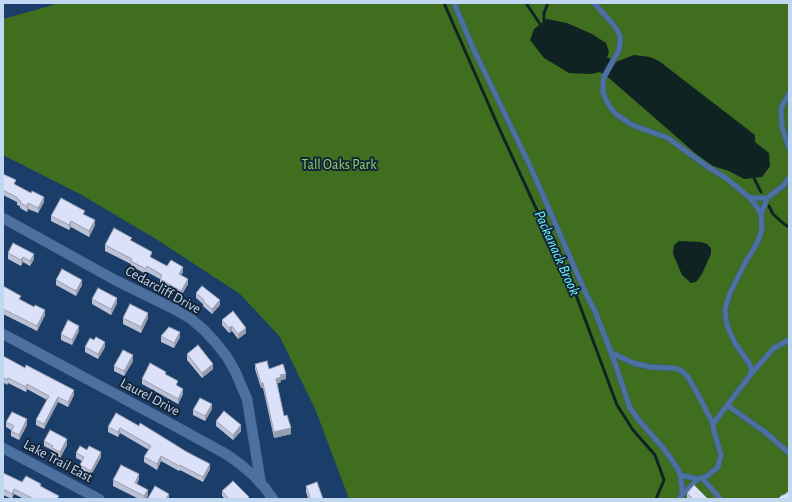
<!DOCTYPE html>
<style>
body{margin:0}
#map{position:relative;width:792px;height:502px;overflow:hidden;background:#1a3d69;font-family:"Alegreya Sans",sans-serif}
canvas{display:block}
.frame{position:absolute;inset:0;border:4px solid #c2d7f1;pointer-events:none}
</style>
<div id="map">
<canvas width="792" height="502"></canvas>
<div class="frame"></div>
</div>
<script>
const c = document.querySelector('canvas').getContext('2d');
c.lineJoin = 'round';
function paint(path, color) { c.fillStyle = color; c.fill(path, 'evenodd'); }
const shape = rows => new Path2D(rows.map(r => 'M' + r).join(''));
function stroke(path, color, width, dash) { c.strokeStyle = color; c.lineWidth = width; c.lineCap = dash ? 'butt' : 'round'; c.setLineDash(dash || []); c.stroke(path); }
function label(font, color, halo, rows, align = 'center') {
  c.font = font + ' "Alegreya Sans",sans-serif'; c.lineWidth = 4; c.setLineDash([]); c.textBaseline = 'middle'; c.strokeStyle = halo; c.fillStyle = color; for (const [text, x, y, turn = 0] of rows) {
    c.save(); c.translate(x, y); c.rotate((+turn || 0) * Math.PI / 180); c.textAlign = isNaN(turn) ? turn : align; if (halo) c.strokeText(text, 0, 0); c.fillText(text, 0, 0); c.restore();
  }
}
const green = shape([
 [54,3,789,3,789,499,349,499,316,411,280,337,240,294,156,239,80,194,3,155,3,19,53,5]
]);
const water = shape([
 [547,19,567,23,592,34,606,43,609,52,607,57,616,62,634,55,650,57,659,61,755,135,755,142,769,153,770,166,762,177,744,179,729,171,713,166,695,153,610,79,600,72,591,74,569,73,544,58,530,40,534,29],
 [679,241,701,242,707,244,711,248,711,254,702,274,696,282,691,283,682,275,673,254,674,245]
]);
const stream = shape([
 [444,3,499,128,576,295,617,405,633,430,655,455,664,480,656,499],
 [526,3,540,24],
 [544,21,544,13,548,3],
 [754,178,761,192],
 [769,206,773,214,784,224,789,227]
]);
const service = shape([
 [454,3,473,48,531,168,587,296,595,311,615,363,630,408,637,418,664,449,678,469,680,475,682,486,682,495,680,499],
 [594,3,612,23,617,30,620,36,620,43,619,50,604,77,603,84,603,92,606,100,610,107,616,114,629,123,635,126,668,138,708,167,726,178,750,198,757,207,761,215,762,228,759,239,753,250,746,261,730,293,725,309,726,318,727,326,735,343,749,363,751,368,751,374,722,412,713,424,714,431,721,455,718,467,707,476,698,479,680,475],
 [789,94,782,106,781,111,782,127,789,148],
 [750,198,767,198,783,186,789,178],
 [761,215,767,198],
 [612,353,633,363,650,367,672,368,678,369,683,372,688,377,702,402,713,424],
 [751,374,774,348,789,340],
 [727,405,765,432,789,453],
 [702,478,717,495,720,499],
 [682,495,698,479]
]);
const minor = shape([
 [3,218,115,280,176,310,191,319,204,330,216,343,227,357,235,371,247,399,261,484],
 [3,334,173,425,226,454,240,464,253,475,265,488,273,499],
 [3,448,99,499]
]);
const wall = shape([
 [3,174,16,185,44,202,38,213,28,209,27,212,20,208,20,206,17,205,17,202,3,195],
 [85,215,95,225,89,237,71,227,69,230,51,221,51,216],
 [132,241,152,258,167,266,183,272,181,275,188,284,181,296,160,284,160,279,147,272,146,274,131,266,131,264,105,251,105,245],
 [8,253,34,259,30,266,23,262,21,266,8,259],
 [56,280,82,285,76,296,56,285],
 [3,286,21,300,34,307,45,315,37,331,3,314],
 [196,293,220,305,212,314,203,306,203,304,196,298],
 [92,299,117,303,111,315,92,304],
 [123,318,148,318,141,333,123,324],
 [222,320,246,333,238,339,232,331,229,333,222,325],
 [79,331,72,345,61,340,61,334],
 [161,336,180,337,174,348,161,342],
 [85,347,105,347,98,359,85,352],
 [187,354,213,369,202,378,187,360],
 [3,356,74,395,68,407,58,402,44,429,36,425,36,420,47,400,27,389,26,392,8,383,7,385,3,382],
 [133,361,124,376,114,371,114,366],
 [255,364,269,369,286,379,281,380,281,382,277,383,284,416,291,434,274,438,263,388,261,388,255,369],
 [166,375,178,386,183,394,178,404,142,384,142,379],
 [212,409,205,421,193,415,193,410],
 [116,413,210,469,203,482,180,470,179,471,161,461,157,470,144,462,144,457,149,450,120,433,118,437,108,432,108,427],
 [216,421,241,431,233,440,216,426],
 [6,422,27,425,19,440,11,436,11,430,6,427],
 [44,441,67,445,60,458,52,453,52,450,44,446],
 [87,450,101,457,91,475,80,470,80,465,82,461,76,458,76,453],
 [3,473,22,482,41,486,59,499,24,499,14,494,12,499,3,495],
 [139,479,137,484,148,495,146,499,139,499,113,486,113,480],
 [306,486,323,499,308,498,306,492],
 [222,491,249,499,225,499,222,496],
 [687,493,708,499,688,499,687,498]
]);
const shadedWall = shape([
 [44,197,44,202,38,213,38,208],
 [28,203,28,209,27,212,27,206],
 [95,220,95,225,89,237,89,231],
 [71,221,71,227,69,230,69,225],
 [34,254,34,259,30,266,30,261],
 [23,257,23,262,21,266,21,260],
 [183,267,183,272,179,279,179,274],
 [188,279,188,284,181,296,181,291],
 [82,280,82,285,76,296,76,291],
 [117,298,117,303,111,315,111,309],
 [220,300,220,305,212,314,212,309],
 [45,310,45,315,37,331,37,326],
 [148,313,148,318,141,333,141,327],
 [79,326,79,331,72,345,72,340],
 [232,326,232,331,229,333,229,328],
 [246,328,246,333,238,339,238,334],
 [180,332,180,337,174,348,174,343],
 [105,342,105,347,98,359,98,354],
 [133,355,133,361,124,376,124,371],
 [213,364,213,369,202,378,202,373],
 [286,374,286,379,281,380,281,382,276,384,276,379,280,375],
 [261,383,263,383,263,388,261,388],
 [27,384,27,389,26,392,26,387],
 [183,389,183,394,178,404,178,399],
 [74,390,74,395,68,407,68,402],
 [58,397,58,402,44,429,44,424],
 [212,404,212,409,205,421,205,416],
 [27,419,27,425,19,440,19,435],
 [241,425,241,431,233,440,233,435],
 [120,428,120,433,118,437,118,432],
 [291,428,291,434,274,438,274,432],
 [67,439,67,445,60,458,60,452],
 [101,452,101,457,91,475,91,471],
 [161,456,161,461,157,470,157,464],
 [210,464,210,469,203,482,203,477],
 [139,474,139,479,135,488,135,483],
 [14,489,14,494,12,499,12,494],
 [148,490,148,495,146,499,144,499,144,496],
 [169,494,169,499,166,499]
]);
const building = shape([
 [3,174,16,180,14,184,31,193,32,191,44,197,38,208,28,203,27,206,20,203,21,201,17,199,18,198,3,190,3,174],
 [61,198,85,211,83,214,95,220,89,231,71,221,69,225,51,216,61,198],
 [114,228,132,238,130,240,152,252,150,257,167,266,171,260,183,267,179,274,188,279,181,291,160,279,162,275,147,266,146,269,131,261,132,259,105,245,114,228],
 [13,243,34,254,30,261,23,257,21,260,8,253,13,243],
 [62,269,82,280,76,291,56,280,62,269],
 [3,286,21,296,19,299,34,307,35,305,45,310,37,326,3,309,3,286],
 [202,286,220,300,212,309,203,301,204,300,196,293,202,286],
 [98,288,117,298,111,309,92,299,98,288],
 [130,304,148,313,141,327,123,318,130,304],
 [233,311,246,328,238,334,232,326,229,328,222,320,233,311],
 [68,320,79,326,72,340,61,334,68,320],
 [169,327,180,332,174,343,161,336,169,327],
 [96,337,105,342,98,354,85,347,90,338,94,340,96,337],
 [198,345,213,364,202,373,187,354,198,345],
 [123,350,133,355,124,371,114,366,123,350],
 [3,356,25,368,26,365,74,390,68,402,58,397,44,424,36,420,49,396,27,384,26,387,8,378,7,380,3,377,3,356],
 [267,361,269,369,283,364,286,374,280,375,281,377,276,379,284,416,287,415,291,428,274,432,263,383,261,383,255,364,267,361],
 [150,363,166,372,165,374,178,381,176,385,183,389,178,399,142,379,150,363],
 [200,398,212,404,205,416,193,410,200,398],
 [224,411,241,425,233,435,216,421,224,411],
 [12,412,27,419,19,435,11,431,14,426,6,422,12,412],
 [116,413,139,426,140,423,187,452,210,464,203,477,180,465,179,466,161,456,157,464,144,457,151,446,120,428,118,432,108,427,116,413],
 [50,430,67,439,60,452,52,448,53,446,44,441,50,430],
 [80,446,87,450,89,446,101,452,91,471,80,465,84,457,76,453,80,446],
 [121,465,139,474,135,483,148,490,144,496,113,480,121,465],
 [3,473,22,482,26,476,41,484,40,486,59,496,57,499,34,499,14,489,12,494,3,489,3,473],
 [233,481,249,497,247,499,229,499,222,491,233,481],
 [317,482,323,499,305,499,310,497,306,486,317,482],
 [694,485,708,499,693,499,687,493,694,485],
 [155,486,169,494,166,499,149,499,148,498,155,486],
 [789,491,789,499,778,499,782,495,784,495,789,491]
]);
const parkNames = [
 ["Tall Oaks Park",339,165]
];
const streetNames = [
 ["Cedarcliff Drive",163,290,29],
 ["Laurel Drive",150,397,28],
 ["Lake Trail East",58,461,28]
];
const waterNames = [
 ["Packanack Brook",557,253,66]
];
paint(green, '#3f6e1e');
paint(water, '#102323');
stroke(stream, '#102323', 3);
stroke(service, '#3a597e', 6);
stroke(minor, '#3a597e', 11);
stroke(service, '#4c71a1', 5);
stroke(minor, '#4c71a1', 10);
paint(wall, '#bcc2d6');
paint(shadedWall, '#999eae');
paint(building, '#dbe1f9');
stroke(building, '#999eae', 1);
label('14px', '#91d468', '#152538', parkNames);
label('14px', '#c2d7f1', '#152538', streetNames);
label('italic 15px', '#66f9f9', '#152538', waterNames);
</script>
